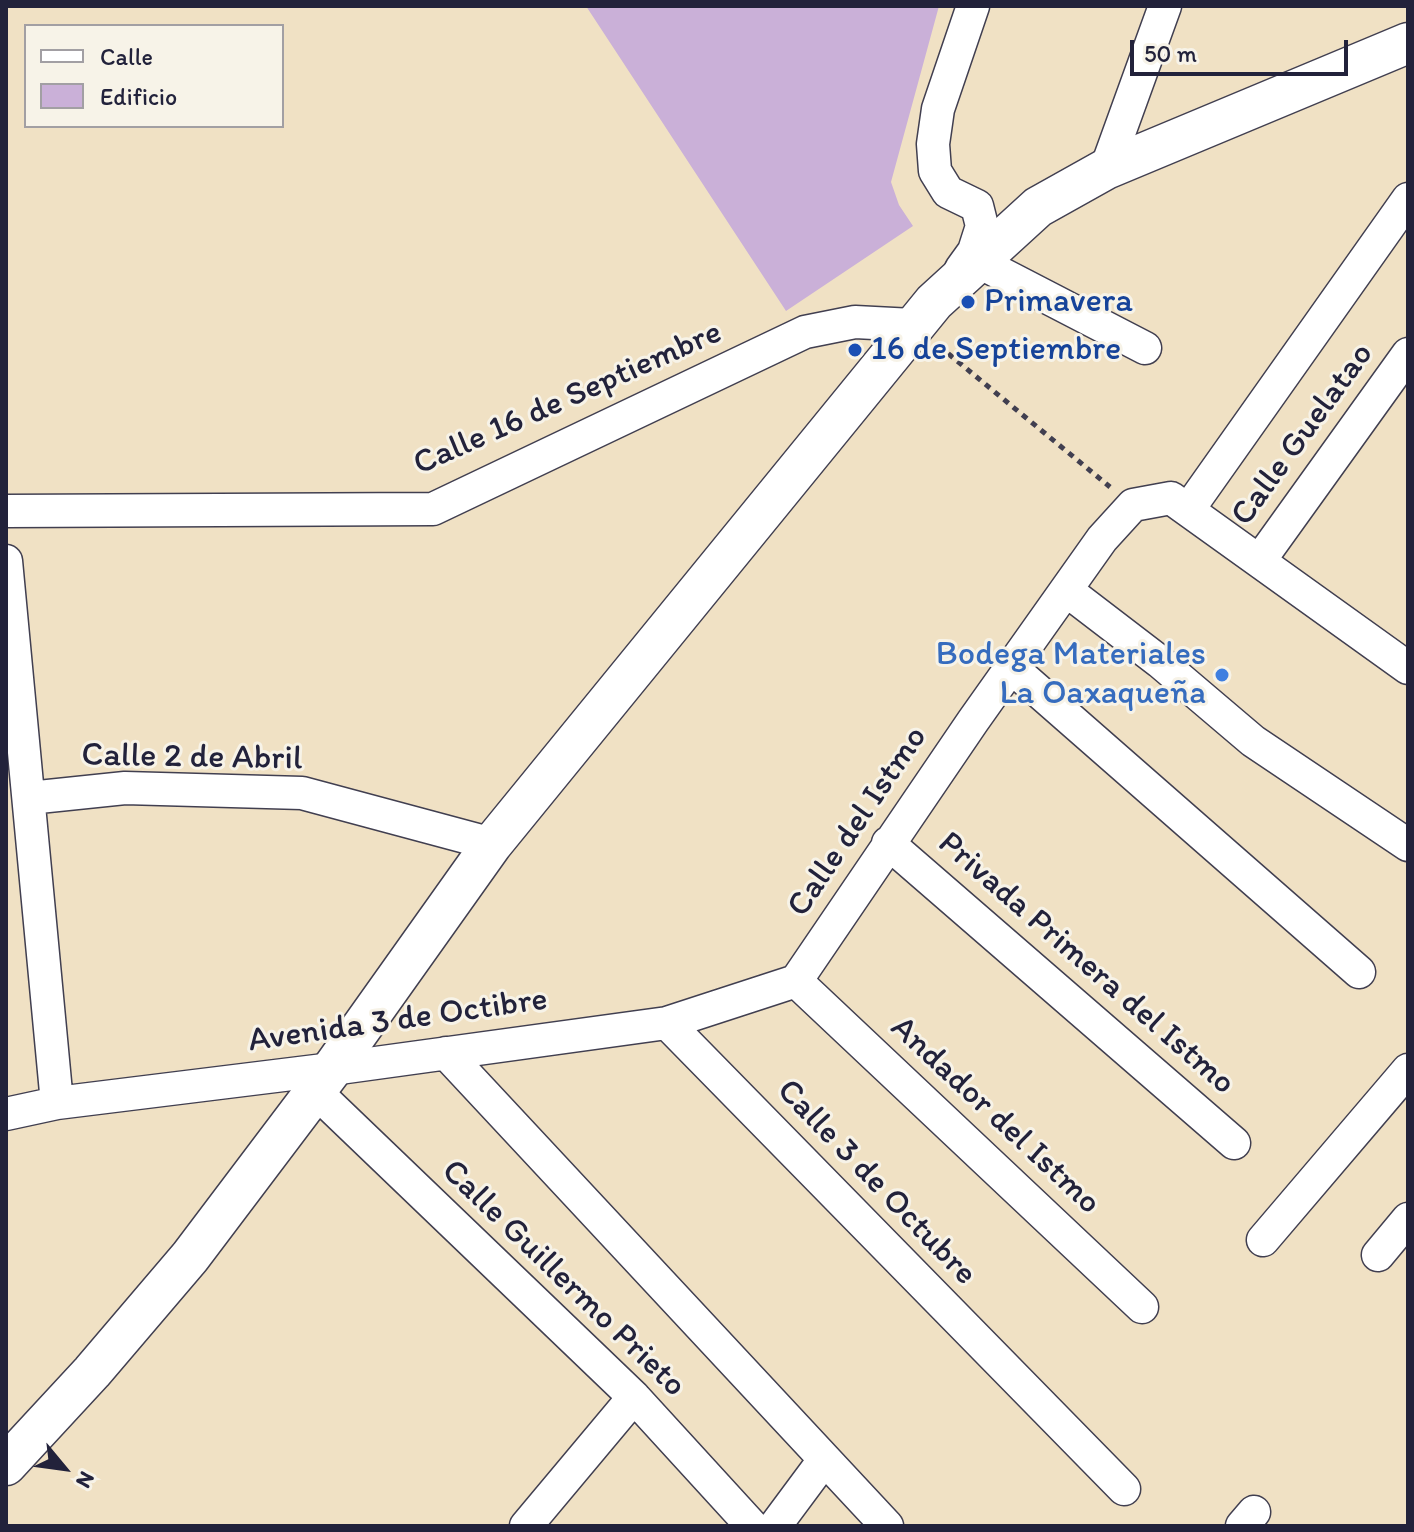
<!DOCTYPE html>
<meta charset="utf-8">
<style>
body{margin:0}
#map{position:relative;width:1414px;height:1532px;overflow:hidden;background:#f0e1c4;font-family:Itim,sans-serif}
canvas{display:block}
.frame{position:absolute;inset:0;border:8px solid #22223b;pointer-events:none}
.legend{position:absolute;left:24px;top:24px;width:260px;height:104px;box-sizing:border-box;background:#f7f3e8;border:2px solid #a29fa3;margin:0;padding:10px 14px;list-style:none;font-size:24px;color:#22223b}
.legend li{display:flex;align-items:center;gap:16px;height:40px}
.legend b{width:40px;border:2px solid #a29fa3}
.north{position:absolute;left:24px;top:1428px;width:80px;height:80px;-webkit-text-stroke:6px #f7f3e8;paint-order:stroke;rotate:119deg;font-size:22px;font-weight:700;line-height:32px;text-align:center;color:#22223b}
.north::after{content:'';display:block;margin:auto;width:28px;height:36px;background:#22223b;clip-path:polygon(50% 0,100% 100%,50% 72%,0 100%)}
.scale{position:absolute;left:1130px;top:40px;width:218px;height:36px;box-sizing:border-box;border:4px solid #22223b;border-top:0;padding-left:10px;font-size:24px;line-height:28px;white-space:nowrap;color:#22223b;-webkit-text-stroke:6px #f7f3e8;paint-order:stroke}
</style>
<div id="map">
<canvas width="1414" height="1532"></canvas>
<div class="frame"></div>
<ul class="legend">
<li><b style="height:10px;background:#fff"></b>Calle</li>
<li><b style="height:22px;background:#cab0d8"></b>Edificio</li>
</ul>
<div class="north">N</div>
<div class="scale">50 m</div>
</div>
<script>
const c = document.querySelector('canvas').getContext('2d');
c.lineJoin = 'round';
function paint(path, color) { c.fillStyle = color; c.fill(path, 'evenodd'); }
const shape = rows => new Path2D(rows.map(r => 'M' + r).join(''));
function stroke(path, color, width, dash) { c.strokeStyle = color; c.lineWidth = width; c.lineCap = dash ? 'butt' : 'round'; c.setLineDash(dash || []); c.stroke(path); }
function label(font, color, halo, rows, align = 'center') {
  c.font = font + ' Itim,sans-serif'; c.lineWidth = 6; c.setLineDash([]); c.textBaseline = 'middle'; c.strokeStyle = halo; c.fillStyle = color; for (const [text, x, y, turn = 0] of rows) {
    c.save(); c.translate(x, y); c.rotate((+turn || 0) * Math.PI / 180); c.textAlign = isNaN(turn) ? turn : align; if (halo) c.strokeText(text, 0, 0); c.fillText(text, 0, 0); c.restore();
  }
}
const building = shape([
 [586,6,939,6,891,182,899,205,913,226,786,311]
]);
const path = shape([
 [939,346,1110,487]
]);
const minor = shape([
 [1106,169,1165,6],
 [977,261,1145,348],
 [961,269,974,251,982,226,977,206,948,192,935,171,933,144,938,109,973,6],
 [1188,510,1408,199],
 [6,511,433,509,805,332,855,322,913,325],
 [1260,560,1408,354],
 [6,561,57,1103],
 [1066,590,1160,662,1253,741,1408,845],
 [1012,668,1359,972],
 [29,798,125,788,302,793,492,844],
 [888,843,1234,1143],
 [796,981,973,721,1102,539,1133,505,1171,498,1408,668],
 [796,981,1142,1307],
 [667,1023,1124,1489],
 [446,1053,887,1526],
 [315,1091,634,1397,752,1526],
 [6,1114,57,1103,332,1069,667,1023,796,981],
 [1263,1240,1408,1070],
 [1378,1255,1408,1219],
 [526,1526,634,1397],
 [775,1526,824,1460],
 [1242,1526,1254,1512]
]);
const tertiary = shape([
 [6,1465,92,1372,190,1257,332,1069,492,844,934,302,1038,207,1106,169,1408,43]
]);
const markers = [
 [968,302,8,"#1a4fb4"],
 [855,350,8,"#1a4fb4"],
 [1222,675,8,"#3f7fe0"]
];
const transitNames = [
 ["Primavera",984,302],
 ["16 de Septiembre",871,350]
];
const streetNames = [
 ["Calle 16 de Septiembre",568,399,-24],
 ["Calle Guelatao",1303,435,-54],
 ["Calle 2 de Abril",192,758,1],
 ["Calle del Istmo",858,822,-56],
 ["Privada Primera del Istmo",1086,964,41],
 ["Avenida 3 de Octibre",398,1021,-8],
 ["Andador del Istmo",995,1116,43],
 ["Calle 3 de Octubre",876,1183,46],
 ["Calle Guillermo Prieto",563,1279,44]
];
const shopNames = [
 ["Bodega Materiales",1206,655],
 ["La Oaxaqueña",1206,694]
];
paint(building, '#cab0d8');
stroke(minor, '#413f50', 35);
stroke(tertiary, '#413f50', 43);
stroke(path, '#413f50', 5, [6, 6]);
stroke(minor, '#fff', 32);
stroke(tertiary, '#fff', 40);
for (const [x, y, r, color] of markers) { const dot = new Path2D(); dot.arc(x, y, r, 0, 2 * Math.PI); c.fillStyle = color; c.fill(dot); stroke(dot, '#f7f3e8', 3); }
label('34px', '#164399', '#f7f3e8', transitNames, 'left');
label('34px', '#22223b', '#f7f3e8', streetNames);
label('34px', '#366cbe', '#f7f3e8', shopNames, 'right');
</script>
